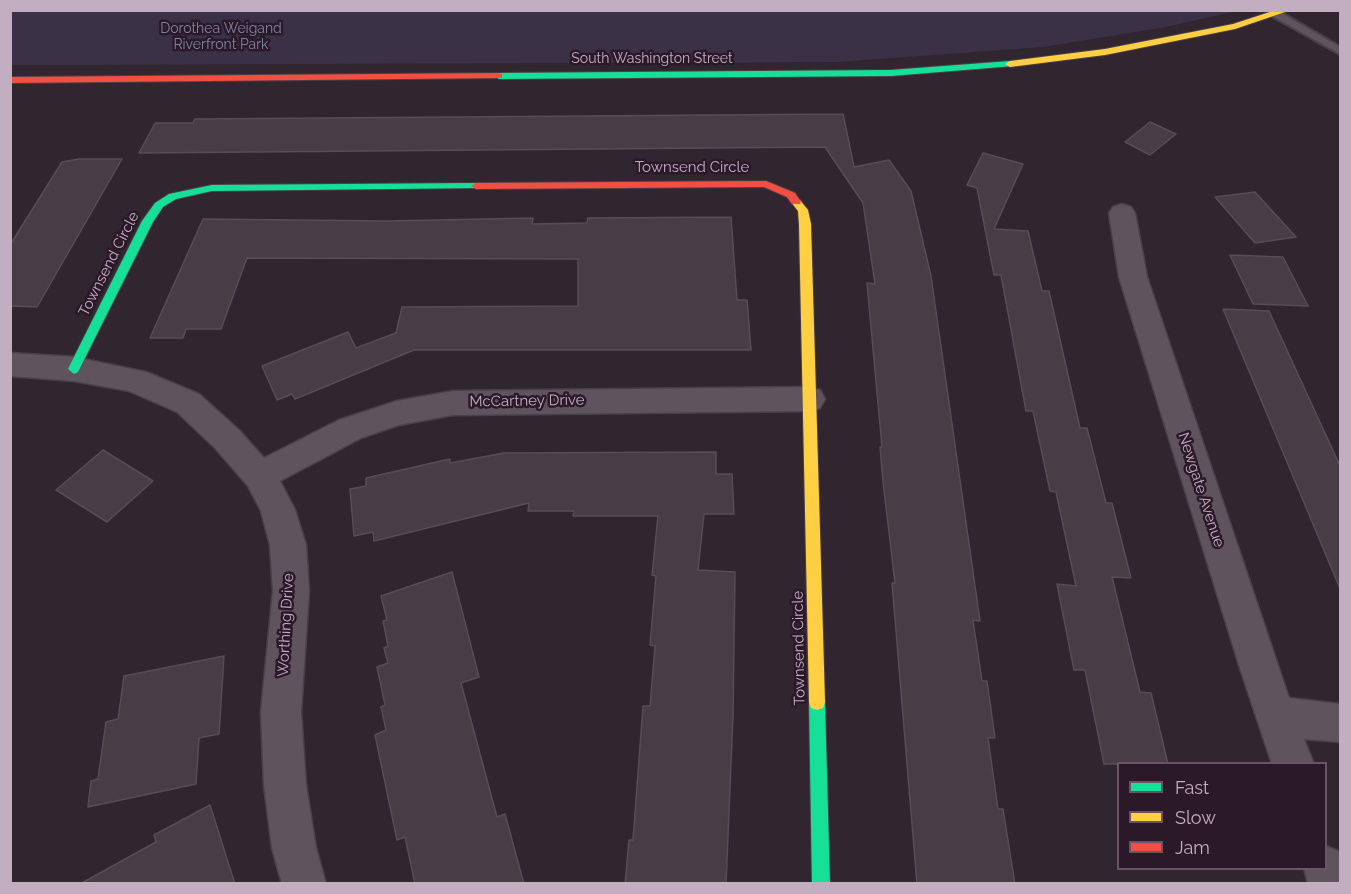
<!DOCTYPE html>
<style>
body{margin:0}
#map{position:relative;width:1351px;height:894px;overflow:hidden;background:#312530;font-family:Raleway,sans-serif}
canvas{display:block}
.frame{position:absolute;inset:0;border:12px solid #c3adc0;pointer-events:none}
.legend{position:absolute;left:1117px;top:762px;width:210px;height:108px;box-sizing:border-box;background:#2b1929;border:2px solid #685465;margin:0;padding:8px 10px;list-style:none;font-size:18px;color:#c3adc0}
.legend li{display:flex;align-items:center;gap:12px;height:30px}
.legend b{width:30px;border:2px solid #685465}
</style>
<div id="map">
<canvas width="1351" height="894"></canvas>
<div class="frame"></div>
<ul class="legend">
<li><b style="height:8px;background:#16e098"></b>Fast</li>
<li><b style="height:8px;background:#ffcf43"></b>Slow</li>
<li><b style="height:8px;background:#f24e42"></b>Jam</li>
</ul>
</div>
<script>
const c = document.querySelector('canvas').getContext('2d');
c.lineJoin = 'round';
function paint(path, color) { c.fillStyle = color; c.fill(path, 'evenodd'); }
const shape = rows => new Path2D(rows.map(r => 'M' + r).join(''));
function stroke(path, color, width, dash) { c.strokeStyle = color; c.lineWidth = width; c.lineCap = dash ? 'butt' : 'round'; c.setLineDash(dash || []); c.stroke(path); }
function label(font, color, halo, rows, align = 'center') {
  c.font = font + ' Raleway,sans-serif'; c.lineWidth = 5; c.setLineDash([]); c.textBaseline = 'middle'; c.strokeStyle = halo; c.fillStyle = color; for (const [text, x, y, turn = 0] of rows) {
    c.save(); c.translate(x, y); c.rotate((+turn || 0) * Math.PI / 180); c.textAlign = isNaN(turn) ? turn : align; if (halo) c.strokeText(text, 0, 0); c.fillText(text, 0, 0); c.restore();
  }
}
const green = shape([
 [10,11,11,10,1237,11,1166,27,1043,47,837,62,11,65]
]);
const building = shape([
 [843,114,854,167,889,160,911,191,931,276,980,621,973,620,982,681,987,681,995,738,988,738,998,809,1003,809,1015,884,917,884,892,583,895,583,883,482,880,447,882,447,867,283,875,284,863,203,825,147,139,153,155,123,193,123,195,119,843,114],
 [1150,122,1176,134,1150,155,1125,142,1150,122],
 [983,153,1023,164,994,229,1028,231,1042,291,1049,291,1080,428,1087,428,1106,503,1112,503,1131,578,1112,577,1140,692,1151,693,1168,764,1104,764,1085,670,1074,670,1057,584,1076,586,1056,492,1050,491,1033,411,1026,411,1001,275,994,275,977,188,967,185,983,153],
 [79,159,122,159,37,307,10,306,10,245,62,162,79,159],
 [1255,192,1296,237,1255,243,1215,197,1255,192],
 [731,217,737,300,747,300,751,350,414,350,295,399,292,394,277,400,262,366,348,332,356,348,396,333,402,307,578,306,578,259,247,258,221,329,186,329,183,338,150,338,203,219,387,221,533,218,532,224,587,223,588,218,731,217],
 [1230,255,1283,257,1308,306,1253,304,1230,255],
 [1223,309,1269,311,1341,468,1341,591,1223,309],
 [103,450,153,481,107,522,56,490,103,450],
 [716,452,716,474,732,474,734,514,704,514,698,570,735,572,733,715,726,884,625,884,629,840,633,840,643,706,650,706,655,646,650,645,656,576,652,575,658,516,573,516,574,511,528,511,529,503,374,541,373,532,354,536,350,489,366,486,366,478,450,459,450,463,504,453,716,452],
 [452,572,479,677,461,683,497,817,505,814,524,884,415,884,405,837,397,840,375,735,386,730,381,707,385,705,377,667,388,663,384,648,388,646,383,621,387,620,381,596,452,572],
 [224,656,219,734,199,738,196,784,88,807,91,781,98,779,106,722,118,719,124,676,224,656],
 [210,805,235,884,80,884,156,842,154,835,210,805]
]);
const lane = shape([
 [1272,12,1280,12,1340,47,1340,54,1272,16,1272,12]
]);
const street = shape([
 [1122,204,1131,207,1135,213,1147,277,1289,698,1340,704,1340,742,1304,739,1314,764,1272,764,1239,665,1119,277,1109,213,1113,207,1122,204],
 [10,353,74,357,146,372,199,394,239,430,264,458,339,420,397,401,453,391,809,387,820,390,825,399,820,408,809,411,453,415,399,425,361,438,280,481,295,510,306,545,309,591,301,712,306,785,316,848,326,884,282,884,272,848,264,785,261,712,273,591,270,545,261,511,248,486,215,448,177,412,129,391,74,381,10,376,10,353],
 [1326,846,1340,852,1340,884,1308,884,1304,868,1326,868,1326,846]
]);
const fast = shape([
 [1010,61,1013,62,1013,66,891,76,499,79,494,76,499,73,891,70,1010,61],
 [476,183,480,184,480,188,212,191,176,199,163,207,153,222,78,372,74,374,68,369,142,221,155,203,169,194,212,185,476,183],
 [817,694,823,696,825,702,830,884,812,884,809,702,811,696,817,694]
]);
const slow = shape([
 [1276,10,1291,10,1235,29,1105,55,1010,67,1005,64,1010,61,1105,49,1233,24,1276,10],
 [796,199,800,200,808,210,811,224,825,702,823,708,817,710,811,708,809,702,799,224,798,211,791,202,796,199]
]);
const jam = shape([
 [499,73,502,74,502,78,10,83,10,77,499,73],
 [766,181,795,193,801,202,800,204,792,204,787,197,764,187,476,189,471,186,476,183,766,181]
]);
const farParknames = [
 ["Dorothea Weigand",221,29],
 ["Riverfront Park",221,45]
];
const farStreetnames = [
 ["South Washington Street",652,59]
];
const streetNames = [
 ["Townsend Circle",692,167],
 ["Townsend Circle",109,264,-63],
 ["McCartney Drive",527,401,-1],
 ["Newgate Avenue",1201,490,72],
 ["Worthing Drive",286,625,-87],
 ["Townsend Circle",799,648,-91]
];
paint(green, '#3a3147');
paint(building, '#483c45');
stroke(building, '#594c57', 1.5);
stroke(lane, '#4a4049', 4);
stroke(street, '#4a4049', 3);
stroke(fast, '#4a4049', 2);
stroke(slow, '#4a4049', 2);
stroke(jam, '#4a4049', 2);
paint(lane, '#5f545e');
paint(street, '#5f545e');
paint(fast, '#16e098');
paint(slow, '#ffcf43');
paint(jam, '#f24e42');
label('14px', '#7c86a3', '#2b1929', farParknames);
label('14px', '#c3adc0', '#2b1929', farStreetnames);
label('15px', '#c3adc0', '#2b1929', streetNames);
</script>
